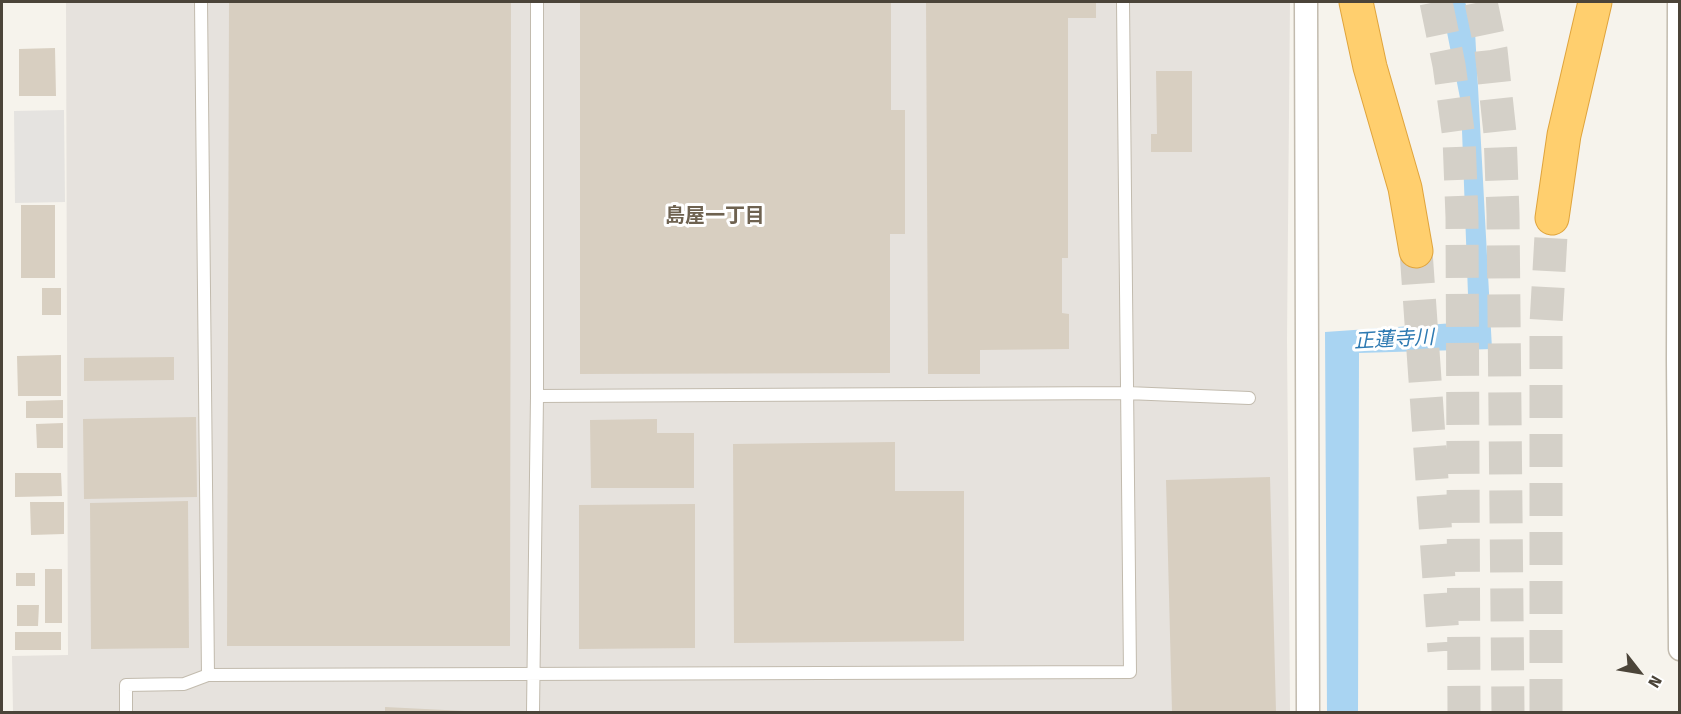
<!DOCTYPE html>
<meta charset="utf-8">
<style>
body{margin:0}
#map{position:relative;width:1681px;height:714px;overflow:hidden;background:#f6f3ec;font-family:"Fira Sans",sans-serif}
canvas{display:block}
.frame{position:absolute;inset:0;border:3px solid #4b4439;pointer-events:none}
.north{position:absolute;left:1609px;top:642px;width:60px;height:60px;-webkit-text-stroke:4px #fff;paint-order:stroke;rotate:121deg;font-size:16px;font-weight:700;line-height:24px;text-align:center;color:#4b4439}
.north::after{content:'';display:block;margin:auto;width:21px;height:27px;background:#4b4439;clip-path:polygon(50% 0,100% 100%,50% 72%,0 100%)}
</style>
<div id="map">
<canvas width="1681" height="714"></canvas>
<div class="frame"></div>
<div class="north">N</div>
</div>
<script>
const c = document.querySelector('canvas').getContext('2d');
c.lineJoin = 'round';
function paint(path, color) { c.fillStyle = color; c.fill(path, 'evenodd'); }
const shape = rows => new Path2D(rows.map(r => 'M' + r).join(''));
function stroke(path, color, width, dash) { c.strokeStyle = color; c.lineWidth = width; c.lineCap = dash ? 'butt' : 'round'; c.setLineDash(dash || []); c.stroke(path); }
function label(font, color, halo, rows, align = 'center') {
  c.font = font + ' "Fira Sans","Noto Sans JP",sans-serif'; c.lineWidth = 6; c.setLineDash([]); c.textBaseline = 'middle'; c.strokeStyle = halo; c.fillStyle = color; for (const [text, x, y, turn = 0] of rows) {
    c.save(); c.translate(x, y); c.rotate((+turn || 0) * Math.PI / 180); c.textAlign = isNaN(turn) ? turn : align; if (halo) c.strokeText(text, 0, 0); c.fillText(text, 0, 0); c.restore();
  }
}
const industrial = shape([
 [66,2,1290,2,1287,340,1290,712,13,712,12,656,68,655]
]);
const parking = shape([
 [64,110,65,202,15,203,14,111]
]);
const water = shape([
 [1441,2,1465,2,1475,31,1492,349,1359,353,1358,712,1327,712,1325,332,1469,322,1461,103]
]);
const building = shape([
 [229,2,511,2,510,646,227,646],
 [580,2,891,2,891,110,905,110,905,234,890,234,890,373,580,374],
 [926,2,1096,2,1096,18,1068,18,1068,258,1062,258,1062,313,1069,314,1069,349,980,350,980,374,928,374],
 [55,48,56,96,19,96,19,49],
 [1156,71,1192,71,1192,152,1151,152,1151,134,1157,134],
 [21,205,55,205,55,278,21,278],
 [42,288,61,288,61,315,42,315],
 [61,355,61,396,18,396,17,356],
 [174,357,174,380,84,381,84,358],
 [63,400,63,418,26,418,26,401],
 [196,417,197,497,84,499,83,419],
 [657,419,657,433,694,433,694,488,591,488,590,420],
 [63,423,63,448,37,448,36,424],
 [895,442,895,491,964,491,964,641,734,643,733,444],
 [15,473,61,473,62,496,15,497],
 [1270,477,1276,712,1172,712,1166,480],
 [188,501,189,648,91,649,90,503],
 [30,502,64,502,64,534,31,535],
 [695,504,695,648,579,649,579,505],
 [45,569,62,569,62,623,45,623],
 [16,573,35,573,35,586,16,586],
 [17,605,39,605,38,626,17,626],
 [15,632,61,632,61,650,15,650],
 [385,707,465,711,465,712,385,712]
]);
const motorwayTunnel = shape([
 [1436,2,1449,65,1459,138,1462,217,1464,712],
 [1481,2,1491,50,1500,133,1503,214,1508,712],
 [1416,251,1444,651],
 [1546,712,1546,324,1552,218]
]);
const service = shape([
 [201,2,208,675],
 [537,396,1127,393,1249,398],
 [126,712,126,685,184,684,208,675,1130,672,1123,2],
 [533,712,537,396,537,2]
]);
const minor = shape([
 [1306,2,1308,712],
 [1679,2,1678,360,1680,649]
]);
const motorway = shape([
 [1356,2,1370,67,1405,188,1416,251],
 [1552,218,1564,135,1595,2]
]);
const neighbourhoodNames = [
 ["島屋一丁目",715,216]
];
const waterNames = [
 ["正蓮寺川",1394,340,-3]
];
paint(industrial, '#e6e2dd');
paint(parking, '#e5e3e0');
paint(water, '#a9d4f2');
paint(building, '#d8cfc1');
stroke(motorwayTunnel, '#d4d0c8', 33, [33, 16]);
stroke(service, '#c2bbae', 14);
stroke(minor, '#c2bbae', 25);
stroke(motorway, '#e0a43c', 35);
stroke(service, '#fff', 12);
stroke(minor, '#fff', 22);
stroke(motorway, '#ffcf6e', 33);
label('bold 20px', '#6e6250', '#fff', neighbourhoodNames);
label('italic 20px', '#2e7ab2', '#fff', waterNames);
</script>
